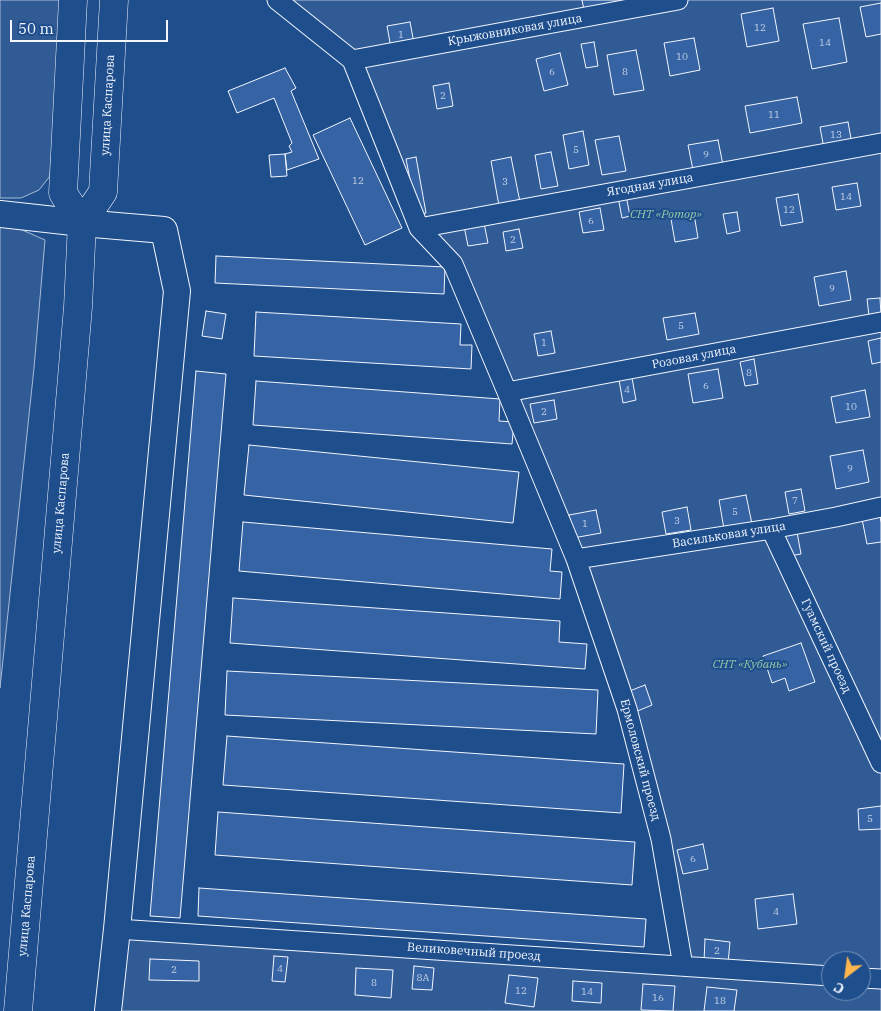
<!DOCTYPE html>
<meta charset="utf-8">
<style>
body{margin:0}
#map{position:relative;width:881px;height:1011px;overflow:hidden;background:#1f4e8c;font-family:"IBM Plex Serif",serif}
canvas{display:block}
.north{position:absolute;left:821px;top:951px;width:50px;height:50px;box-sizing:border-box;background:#1f4e8c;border:1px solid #7391ba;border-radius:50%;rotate:210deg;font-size:14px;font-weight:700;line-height:20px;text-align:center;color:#f2f6ff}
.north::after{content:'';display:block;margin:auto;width:18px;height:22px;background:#ffb74d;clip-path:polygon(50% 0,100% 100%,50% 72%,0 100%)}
.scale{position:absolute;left:10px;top:20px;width:158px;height:22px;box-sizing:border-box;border:2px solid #f2f6ff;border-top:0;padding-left:6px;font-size:15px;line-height:18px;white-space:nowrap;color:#f2f6ff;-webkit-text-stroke:4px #1f4e8c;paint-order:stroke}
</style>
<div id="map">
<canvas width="881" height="1011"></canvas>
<div class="north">С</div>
<div class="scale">50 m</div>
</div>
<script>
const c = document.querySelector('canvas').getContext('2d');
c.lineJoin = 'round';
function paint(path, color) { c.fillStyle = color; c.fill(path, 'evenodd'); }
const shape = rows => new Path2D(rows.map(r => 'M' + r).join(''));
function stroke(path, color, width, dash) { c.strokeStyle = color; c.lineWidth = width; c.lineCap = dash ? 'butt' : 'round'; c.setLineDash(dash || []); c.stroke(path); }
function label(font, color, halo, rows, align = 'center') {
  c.font = font + ' "IBM Plex Serif",serif'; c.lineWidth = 4; c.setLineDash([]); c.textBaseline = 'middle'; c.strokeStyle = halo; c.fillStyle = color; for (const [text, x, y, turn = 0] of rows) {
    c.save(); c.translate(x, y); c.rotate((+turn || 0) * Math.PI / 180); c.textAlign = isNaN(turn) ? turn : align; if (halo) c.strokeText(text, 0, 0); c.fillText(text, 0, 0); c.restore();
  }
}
const built = shape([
 [0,0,63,0,50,176,39,190,21,198,0,198,0,0],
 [277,0,881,0,881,1011,108,1011,117,929,682,966,627,709,453,264,419,228,352,61,277,0],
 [831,961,861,961,861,991,831,991,831,961],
 [0,227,20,229,45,240,34,368,0,688,0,227]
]);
const building = shape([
 [582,0,637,0,584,10,582,0],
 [881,3,881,34,866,37,860,7,881,3],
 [773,8,779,41,747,47,741,14,773,8],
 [839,18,847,62,812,69,803,24,839,18],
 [410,22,414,43,391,48,387,26,410,22],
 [694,38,700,70,670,76,664,43,694,38],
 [594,42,598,66,586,68,581,44,594,42],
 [636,50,644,90,614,95,607,55,636,50],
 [560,53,568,85,544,91,536,59,560,53],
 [285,68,296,88,291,91,319,159,287,170,285,154,292,152,289,146,292,143,274,98,237,113,228,91,285,68],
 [449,83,453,106,437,109,433,86,449,83],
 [797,97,802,123,750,133,745,106,797,97],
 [350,118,402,228,365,245,313,135,350,118],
 [848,122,852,144,824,149,820,127,848,122],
 [583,131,589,165,569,169,563,135,583,131],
 [619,136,626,171,602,175,595,140,619,136],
 [718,140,723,165,693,170,688,145,718,140],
 [551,152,558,186,541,189,535,155,551,152],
 [285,154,287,176,271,177,269,155,285,154],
 [416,157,426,213,417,215,406,159,416,157],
 [511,157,520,202,499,206,491,161,511,157],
 [857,183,861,206,836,210,832,187,857,183],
 [798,194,803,222,781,226,776,198,798,194],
 [626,195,630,216,622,218,618,197,626,195],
 [600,208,604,230,583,233,579,212,600,208],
 [737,212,740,231,727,234,723,214,737,212],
 [694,214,698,238,675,242,671,219,694,214],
 [484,223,488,243,468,246,464,226,484,223],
 [519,229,523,248,506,251,503,232,519,229],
 [216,256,445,267,444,294,215,283,216,256],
 [846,271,851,300,819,306,814,277,846,271],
 [880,298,881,315,869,316,867,299,880,298],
 [206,311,226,314,222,339,202,336,206,311],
 [256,312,461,324,460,345,472,345,471,369,254,356,256,312],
 [695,313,699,334,667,340,663,318,695,313],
 [551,331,555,353,538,356,534,334,551,331],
 [881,338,881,362,872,364,868,341,881,338],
 [754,359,758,384,745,386,740,362,754,359],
 [718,369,723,398,693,403,688,374,718,369],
 [196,371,226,374,180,918,150,916,196,371],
 [632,378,636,400,623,403,619,380,632,378],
 [256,381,500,399,499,421,514,422,512,444,253,425,256,381],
 [865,390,870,417,836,423,831,397,865,390],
 [554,400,557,419,534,423,530,404,554,400],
 [249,445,519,472,513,523,244,495,249,445],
 [863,450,869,482,836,489,830,456,863,450],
 [801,489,805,511,789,514,785,492,801,489],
 [746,495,752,524,724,529,719,500,746,495],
 [687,507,691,530,666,534,662,512,687,507],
 [596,510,601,533,573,538,569,515,596,510],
 [880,515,881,523,881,542,867,544,862,519,880,515],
 [243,522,552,549,550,571,562,572,560,599,239,571,243,522],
 [797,532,801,554,784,557,780,535,797,532],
 [233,598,560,621,559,642,587,644,585,669,230,643,233,598],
 [801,643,815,682,789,691,785,678,772,683,763,656,801,643],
 [227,671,598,690,596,734,225,715,227,671],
 [645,685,652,705,635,712,627,692,645,685],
 [227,736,624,764,621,813,223,785,227,736],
 [881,806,881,829,859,830,858,809,881,806],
 [218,812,635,842,632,885,215,855,218,812],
 [703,844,708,869,683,874,677,850,703,844],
 [199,888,646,919,644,947,198,916,199,888],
 [793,894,797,924,758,929,755,899,793,894],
 [705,939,730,942,728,963,704,961,705,939],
 [274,956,288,957,285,982,272,981,274,956],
 [150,959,199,961,199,981,149,980,150,959],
 [414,966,434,968,432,990,412,989,414,966],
 [356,968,393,970,391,998,355,995,356,968],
 [509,975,538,978,534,1007,505,1003,509,975],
 [573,981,602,983,601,1003,572,1001,573,981],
 [643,984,675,986,673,1011,641,1010,643,984],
 [707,987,737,990,734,1011,704,1011,707,987]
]);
const minor = shape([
 [277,0,352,60,419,228,453,264,507,392,576,559,627,709,661,839,683,966],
 [352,60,678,0],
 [419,228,881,143],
 [507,392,881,322],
 [771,529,881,763],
 [576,559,771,529,836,517,881,507],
 [117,929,831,976],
 [861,978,881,979]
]);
const secondary = shape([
 [0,214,82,223,164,230,177,291,117,929,108,1011]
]);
const primary = shape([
 [73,0,63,193,82,223],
 [18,1011,78,307,82,223,103,192,114,0]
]);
const numberNames = [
 ["12",760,28],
 ["1",401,35],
 ["14",825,43],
 ["10",682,57],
 ["6",552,72],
 ["8",625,72],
 ["2",443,96],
 ["11",774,115],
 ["13",836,135],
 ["5",576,150],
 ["9",706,155],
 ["12",358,181],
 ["3",505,182],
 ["14",846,197],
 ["12",789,210],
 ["6",591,221],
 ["2",513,240],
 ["9",832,289],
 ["5",681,326],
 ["1",544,343],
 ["8",749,373],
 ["6",706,386],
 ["4",627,390],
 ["10",851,407],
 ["2",544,412],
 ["9",850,469],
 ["7",795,501],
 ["5",735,512],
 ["3",677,521],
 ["1",585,524],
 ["5",870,819],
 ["6",693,859],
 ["4",776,912],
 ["2",717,951],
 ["4",280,969],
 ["2",174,970],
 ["8А",423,978],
 ["8",374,983],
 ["12",521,991],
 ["14",587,992],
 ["16",658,998],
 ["18",720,1001]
];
const streetNames = [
 ["Крыжовниковая улица",515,30,-10],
 ["улица Каспарова",108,105,-87],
 ["Ягодная улица",650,185,-10],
 ["Розовая улица",694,357,-11],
 ["улица Каспарова",61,503,-85],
 ["Васильковая улица",729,535,-9],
 ["Гуамский проезд",826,646,65],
 ["Ермоловский проезд",640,760,75],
 ["улица Каспарова",27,906,-85],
 ["Великовечный проезд",474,952,4]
];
const parkNames = [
 ["СНТ «Ротор»",666,215],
 ["СНТ «Кубань»",750,665]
];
paint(built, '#305b95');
stroke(built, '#a8bbd7', 1);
paint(building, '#3563a3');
stroke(building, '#f2f6ff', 1);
stroke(minor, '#f2f6ff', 21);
stroke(secondary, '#f2f6ff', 28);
stroke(primary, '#f2f6ff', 29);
stroke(minor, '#1f4e8c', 19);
stroke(secondary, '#1f4e8c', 26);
stroke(primary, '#1f4e8c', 28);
label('10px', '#c3d1e8', null, numberNames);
label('12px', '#f2f6ff', '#1f4e8c', streetNames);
label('italic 12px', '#97c8a6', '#1f4e8c', parkNames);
</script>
